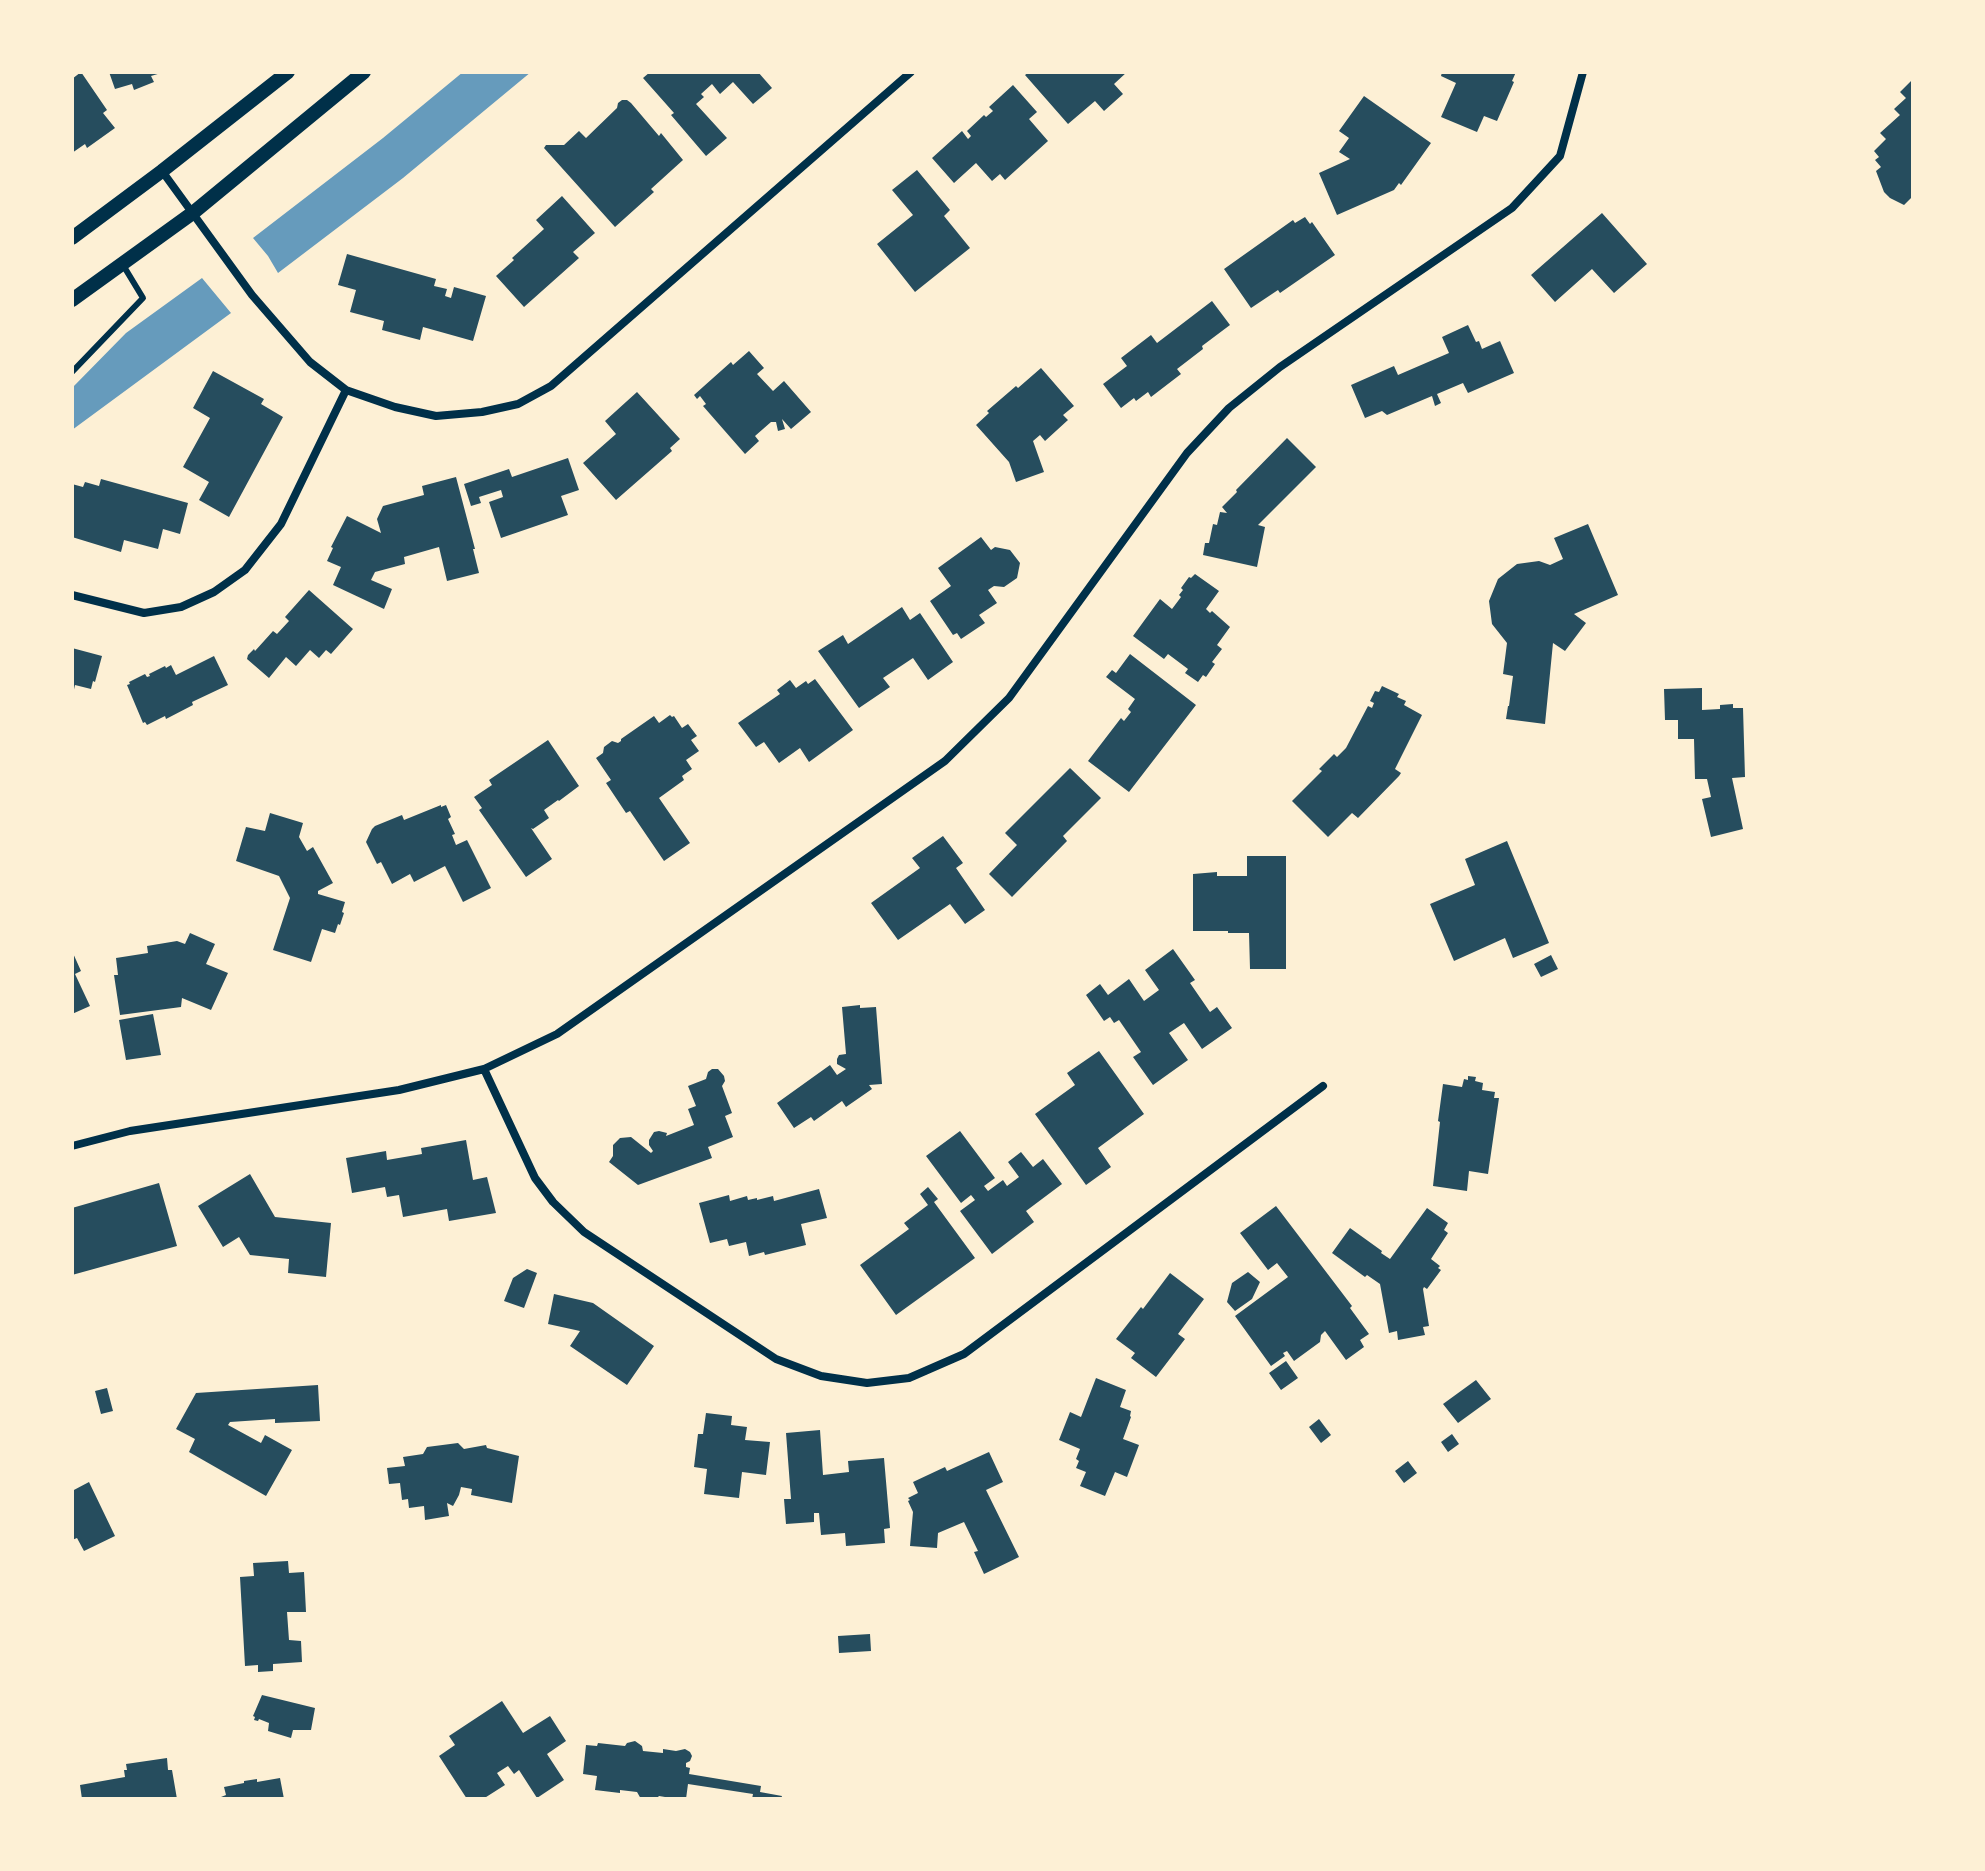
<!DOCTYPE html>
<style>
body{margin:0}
#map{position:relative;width:1985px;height:1871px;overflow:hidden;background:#fdf0d5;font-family:"Titillium Web",sans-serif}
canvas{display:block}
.frame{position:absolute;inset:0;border:74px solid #fdf0d5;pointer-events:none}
</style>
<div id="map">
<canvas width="1985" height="1871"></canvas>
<div class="frame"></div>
</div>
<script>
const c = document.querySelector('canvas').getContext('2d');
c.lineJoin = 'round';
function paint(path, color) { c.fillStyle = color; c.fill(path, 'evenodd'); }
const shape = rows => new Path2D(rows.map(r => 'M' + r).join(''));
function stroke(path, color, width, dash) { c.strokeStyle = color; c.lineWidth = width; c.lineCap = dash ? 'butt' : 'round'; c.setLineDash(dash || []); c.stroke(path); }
const water = shape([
 [463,72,531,72,403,178,278,273,268,256,253,238,383,138],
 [202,278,231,313,72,430,72,388,126,333]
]);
const building = shape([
 [81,72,107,110,103,113,115,128,87,148,85,144,72,153,72,79],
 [109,72,161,72,161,73,151,76,154,82,134,90,132,84,115,89],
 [650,72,758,72,772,88,753,104,733,82,720,94,712,84,701,94,704,97,696,104,727,138,706,156,671,115,674,113,643,78],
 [1029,72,1127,72,1114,84,1123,94,1104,111,1095,101,1068,124,1025,75],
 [1442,72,1516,72,1512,81,1514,82,1497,121,1484,116,1477,132,1441,117,1456,83,1441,76],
 [1913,79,1913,196,1904,205,1890,198,1884,192,1876,171,1881,167,1875,160,1879,157,1874,151,1886,139,1880,133,1900,115,1894,109,1906,98,1900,92],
 [1013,85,1037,112,1029,119,1048,141,1005,180,1000,174,992,181,976,163,954,183,932,158,962,131,968,139,971,136,967,131,984,115,986,117,993,111,989,107],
 [1364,96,1431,143,1401,185,1399,183,1394,190,1337,215,1319,173,1350,159,1339,152,1349,138,1339,131],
 [622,100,627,100,631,103,659,136,661,133,683,160,651,189,654,192,615,227,544,148,546,145,564,145,579,131,586,138,617,108,618,103],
 [917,170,950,210,944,216,970,248,915,292,877,244,913,215,892,190],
 [562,196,595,233,573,252,579,258,524,307,496,276,514,260,512,258,544,229,536,220],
 [1602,213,1647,264,1614,293,1592,269,1555,302,1531,275],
 [1305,217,1310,224,1312,222,1335,255,1280,293,1278,290,1251,308,1224,269,1293,220,1295,223],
 [347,254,436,279,434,286,447,289,445,296,451,298,454,287,486,296,473,341,423,327,420,340,382,330,384,321,350,312,356,290,338,285],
 [1212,301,1230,325,1202,346,1203,349,1177,369,1181,374,1151,397,1148,392,1136,401,1134,398,1121,408,1103,384,1127,366,1121,358,1151,335,1157,343],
 [1468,325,1476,342,1479,341,1482,349,1500,341,1514,373,1468,393,1463,383,1437,394,1441,403,1435,406,1432,396,1387,415,1382,411,1365,418,1351,385,1394,366,1398,375,1449,353,1442,337],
 [749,351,764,368,757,374,773,391,784,381,811,412,791,429,782,419,785,429,778,431,776,422,771,422,755,436,759,441,745,454,703,406,706,404,700,396,697,399,694,395,731,362,733,365],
 [1041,368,1074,406,1063,415,1068,420,1045,441,1040,435,1033,441,1044,472,1016,482,1009,462,976,425,989,413,987,411,1016,386,1018,388],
 [213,371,264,399,261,404,283,417,229,517,199,500,209,482,183,467,210,418,193,408],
 [637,392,680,439,670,448,672,451,616,500,583,463,616,434,605,421],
 [1287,438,1316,467,1258,525,1265,527,1257,567,1203,555,1205,543,1209,543,1213,524,1217,525,1220,512,1227,513,1222,507,1237,492,1236,490],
 [568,458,579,490,561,496,568,515,501,538,489,502,503,497,501,490,479,497,481,503,471,506,464,484,509,469,512,477],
 [456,477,475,549,473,549,479,573,447,581,439,547,404,557,405,564,375,572,371,580,392,589,384,609,333,585,341,567,327,561,333,548,331,547,347,516,381,533,377,519,383,506,424,495,422,486],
 [101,479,188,503,180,534,163,529,158,549,124,540,121,552,72,537,72,484,83,487,85,482,99,486],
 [1588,524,1618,595,1574,614,1586,623,1565,651,1553,643,1545,724,1506,719,1508,706,1509,706,1513,676,1503,674,1507,643,1492,624,1489,601,1498,579,1517,564,1539,561,1550,565,1563,559,1554,538],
 [981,537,991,550,995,547,1010,550,1020,563,1017,578,1004,587,994,586,988,590,997,603,979,615,985,623,961,639,957,633,953,635,930,601,951,586,938,568],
 [1195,574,1219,591,1206,609,1210,613,1212,611,1230,627,1217,645,1222,649,1212,662,1215,664,1206,677,1203,675,1198,682,1185,673,1188,669,1168,654,1164,659,1133,636,1160,599,1172,609,1181,597,1179,595,1183,590,1181,588,1189,577,1191,578],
 [309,590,353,629,331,654,326,650,319,658,310,650,296,666,286,657,269,678,247,659,248,655,254,649,255,651,273,631,277,634,289,621,285,617],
 [902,607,910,620,920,613,953,662,928,680,913,658,883,678,890,687,859,708,818,651,843,635,848,644],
 [72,648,102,656,95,682,93,681,91,689,75,685,73,694],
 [1130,654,1196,705,1129,792,1088,761,1121,718,1124,721,1131,712,1128,709,1135,699,1106,677,1112,670,1116,673],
 [214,656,228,685,192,702,193,705,166,719,165,716,147,725,145,722,143,723,127,685,130,684,129,682,145,674,147,677,150,676,149,674,165,666,166,668,171,665,176,675],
 [815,679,853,730,809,762,800,748,779,763,764,742,756,747,738,723,780,694,777,690,790,680,796,688,806,681,808,684],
 [1382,686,1399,694,1397,697,1406,701,1404,705,1422,715,1395,769,1401,773,1399,776,1358,818,1352,813,1328,837,1292,801,1322,771,1319,769,1334,754,1337,757,1346,748,1368,706,1372,708,1374,703,1370,701,1375,691,1379,692],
 [1702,688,1702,710,1720,709,1720,705,1733,704,1733,708,1743,708,1745,777,1732,778,1743,829,1711,837,1702,799,1711,797,1707,779,1695,779,1694,739,1678,739,1678,720,1665,720,1664,689],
 [670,715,672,717,674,716,682,728,688,724,697,736,691,740,699,751,686,760,692,769,682,776,684,780,659,798,690,843,664,861,630,811,626,813,606,783,611,780,596,758,603,753,604,747,612,741,618,743,621,741,621,739,654,716,659,723],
 [548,740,579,786,559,801,558,800,544,810,549,818,533,829,531,828,552,859,526,877,479,810,482,808,474,797,492,785,489,780],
 [1070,768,1101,798,1063,836,1067,841,1012,897,989,874,1017,845,1005,833],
 [441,805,441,807,446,805,451,817,448,819,455,834,452,835,456,845,467,840,491,888,463,902,445,866,414,882,410,874,392,884,381,862,377,864,366,842,372,829,375,826,402,815,404,820],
 [270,813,303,823,299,837,307,851,313,847,333,883,318,891,318,894,345,902,342,912,344,913,340,925,338,924,335,933,322,929,311,962,273,950,290,898,279,876,236,861,246,827,265,831],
 [943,836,963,863,956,868,985,910,965,924,950,904,898,940,871,903,920,868,912,858],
 [1507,841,1549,943,1513,958,1505,938,1454,961,1430,904,1475,885,1465,859],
 [1247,856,1286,856,1286,969,1250,969,1249,933,1228,933,1228,931,1193,931,1193,874,1217,872,1217,876,1247,876],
 [190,933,215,944,206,964,228,973,211,1010,182,998,181,1007,120,1015,114,975,118,975,116,958,148,953,147,946,177,941,185,944],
 [1173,949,1195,980,1190,983,1210,1012,1217,1007,1232,1028,1202,1049,1184,1023,1169,1033,1188,1060,1153,1085,1133,1057,1141,1052,1119,1020,1114,1023,1110,1017,1104,1021,1086,995,1100,984,1108,995,1129,979,1144,1001,1159,990,1145,970],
 [72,951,81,971,75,974,90,1006,72,1014],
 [1551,955,1558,969,1541,977,1534,964],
 [860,1005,860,1008,876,1007,882,1084,869,1085,872,1089,846,1107,842,1101,814,1121,811,1117,794,1128,777,1103,830,1065,837,1075,846,1069,837,1064,837,1059,839,1055,846,1054,842,1007],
 [153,1014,161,1055,126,1060,119,1020],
 [1099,1051,1144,1114,1098,1148,1111,1167,1086,1185,1035,1114,1075,1085,1067,1073],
 [712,1069,718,1069,724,1076,725,1081,722,1086,732,1113,725,1116,733,1137,708,1147,712,1158,638,1185,609,1162,613,1156,613,1145,620,1138,631,1137,651,1153,653,1151,649,1145,649,1140,654,1132,659,1131,667,1133,666,1136,694,1125,688,1109,696,1106,688,1086,706,1079,708,1072],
 [1468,1076,1476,1077,1475,1081,1483,1083,1482,1090,1495,1092,1494,1098,1499,1098,1488,1174,1469,1171,1467,1191,1433,1186,1440,1122,1438,1121,1443,1084,1462,1087,1464,1079,1468,1080],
 [960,1131,995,1178,984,1186,988,1191,1003,1180,1007,1186,1019,1177,1008,1162,1021,1152,1033,1167,1043,1159,1062,1184,1026,1211,1034,1222,992,1254,960,1211,975,1200,971,1195,961,1203,926,1156],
 [466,1140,473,1180,487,1177,496,1213,449,1221,447,1209,403,1217,399,1195,387,1197,385,1187,352,1193,346,1158,386,1151,387,1160,422,1154,421,1148],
 [250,1174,275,1217,331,1223,326,1277,288,1273,289,1259,250,1255,239,1237,223,1247,198,1206],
 [159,1183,177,1246,72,1275,72,1208],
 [928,1187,938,1199,934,1202,975,1258,896,1315,860,1265,909,1229,904,1223,928,1205,920,1194],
 [819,1189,827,1218,801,1224,806,1245,765,1255,764,1252,749,1256,746,1242,729,1246,727,1239,710,1243,699,1203,729,1195,730,1201,747,1196,748,1200,757,1198,757,1200,773,1196,774,1201],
 [1276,1206,1352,1306,1350,1308,1369,1334,1360,1340,1364,1347,1346,1360,1325,1331,1321,1335,1320,1342,1294,1361,1287,1351,1283,1353,1285,1356,1271,1366,1235,1316,1288,1277,1277,1263,1268,1270,1240,1233],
 [1427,1208,1448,1223,1444,1230,1448,1233,1431,1259,1440,1266,1438,1268,1441,1270,1427,1289,1424,1287,1423,1289,1429,1326,1423,1327,1425,1335,1398,1340,1397,1331,1389,1333,1380,1284,1367,1275,1365,1277,1332,1253,1350,1228,1382,1251,1381,1253,1390,1259],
 [527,1269,537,1273,524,1308,504,1301,513,1278],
 [1248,1272,1260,1282,1252,1299,1235,1311,1227,1302,1232,1283],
 [1170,1273,1204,1299,1178,1334,1185,1339,1156,1377,1131,1358,1135,1353,1116,1339,1141,1307,1143,1309],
 [554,1294,593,1303,654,1346,627,1385,570,1346,580,1331,548,1324],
 [1286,1361,1298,1378,1281,1390,1269,1373],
 [1096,1378,1126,1390,1120,1407,1131,1411,1130,1416,1131,1417,1123,1439,1139,1445,1127,1477,1115,1472,1105,1496,1080,1486,1086,1472,1076,1468,1079,1461,1076,1459,1080,1449,1059,1440,1070,1412,1081,1417],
 [1476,1380,1491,1399,1458,1423,1443,1404],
 [318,1385,320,1421,275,1423,275,1419,230,1422,228,1425,261,1443,265,1435,292,1450,266,1496,189,1452,195,1439,176,1429,196,1393],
 [107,1388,113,1411,101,1414,95,1391],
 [706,1413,732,1416,731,1425,747,1427,745,1440,770,1442,766,1475,742,1472,739,1498,704,1494,707,1469,694,1467,698,1434,703,1434],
 [1319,1419,1331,1435,1321,1443,1309,1427],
 [820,1430,823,1475,849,1472,848,1461,884,1458,890,1528,884,1529,885,1543,846,1546,845,1533,821,1535,819,1513,814,1513,814,1522,786,1524,784,1499,791,1499,786,1433],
 [1452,1434,1459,1444,1448,1452,1441,1442],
 [458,1443,464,1449,486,1445,487,1448,519,1456,512,1503,471,1495,472,1489,461,1487,459,1495,453,1506,447,1503,449,1516,425,1520,424,1506,409,1508,408,1499,402,1500,400,1483,389,1484,387,1468,405,1466,403,1457,423,1454,427,1447],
 [989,1452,1003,1482,986,1490,1019,1557,984,1574,974,1552,978,1551,964,1522,938,1533,937,1548,910,1546,913,1512,908,1501,910,1500,908,1498,918,1493,913,1482,945,1467,947,1471],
 [1408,1461,1417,1473,1404,1483,1395,1471],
 [89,1482,115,1536,84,1551,77,1538,72,1540,72,1491],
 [288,1561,289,1573,304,1572,306,1612,287,1612,289,1640,301,1641,302,1662,273,1664,273,1671,258,1672,258,1665,245,1666,240,1577,254,1576,253,1563],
 [870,1634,871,1651,839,1653,838,1636],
 [262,1695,315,1708,311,1730,293,1730,291,1738,268,1731,269,1723,259,1719,258,1721,254,1720,255,1717,253,1716],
 [502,1701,523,1733,550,1716,566,1741,547,1754,564,1780,537,1798,519,1770,514,1774,508,1766,497,1773,505,1785,483,1799,467,1799,439,1756,455,1745,449,1736],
 [635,1741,642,1746,643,1751,663,1753,663,1749,676,1751,685,1749,690,1752,692,1756,690,1761,686,1763,686,1767,690,1768,689,1774,761,1786,760,1792,782,1796,781,1799,752,1799,753,1794,688,1784,686,1799,665,1799,665,1797,659,1796,656,1799,641,1799,637,1792,620,1790,620,1793,595,1790,597,1776,583,1774,586,1745,597,1746,598,1743,625,1746,627,1743],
 [167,1758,168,1770,172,1770,177,1799,82,1799,80,1785,125,1777,124,1770,127,1770,126,1764],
 [280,1778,284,1799,216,1799,226,1795,224,1787,244,1783,244,1781,257,1779,257,1782]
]);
const service = shape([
 [72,372,143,298,123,265]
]);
const minor = shape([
 [162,171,252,295,310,362,346,390,395,407,436,416,482,412,518,404,551,386,911,72],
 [72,595,144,613,181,607,214,592,245,570,281,524,346,390],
 [484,1069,535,1178,553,1202,584,1232,776,1359,821,1376,867,1383,909,1378,964,1354,1323,1086],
 [72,1146,130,1131,399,1090,484,1069,557,1034,945,761,1009,698,1187,453,1229,408,1280,367,1512,208,1560,156,1583,72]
]);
const tertiary = shape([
 [72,238,162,171,288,72],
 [72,300,194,212,364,72]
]);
paint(water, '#669bbc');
paint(building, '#264d5e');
stroke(service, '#003049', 6);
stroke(minor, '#003049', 8);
stroke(tertiary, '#003049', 14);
</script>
